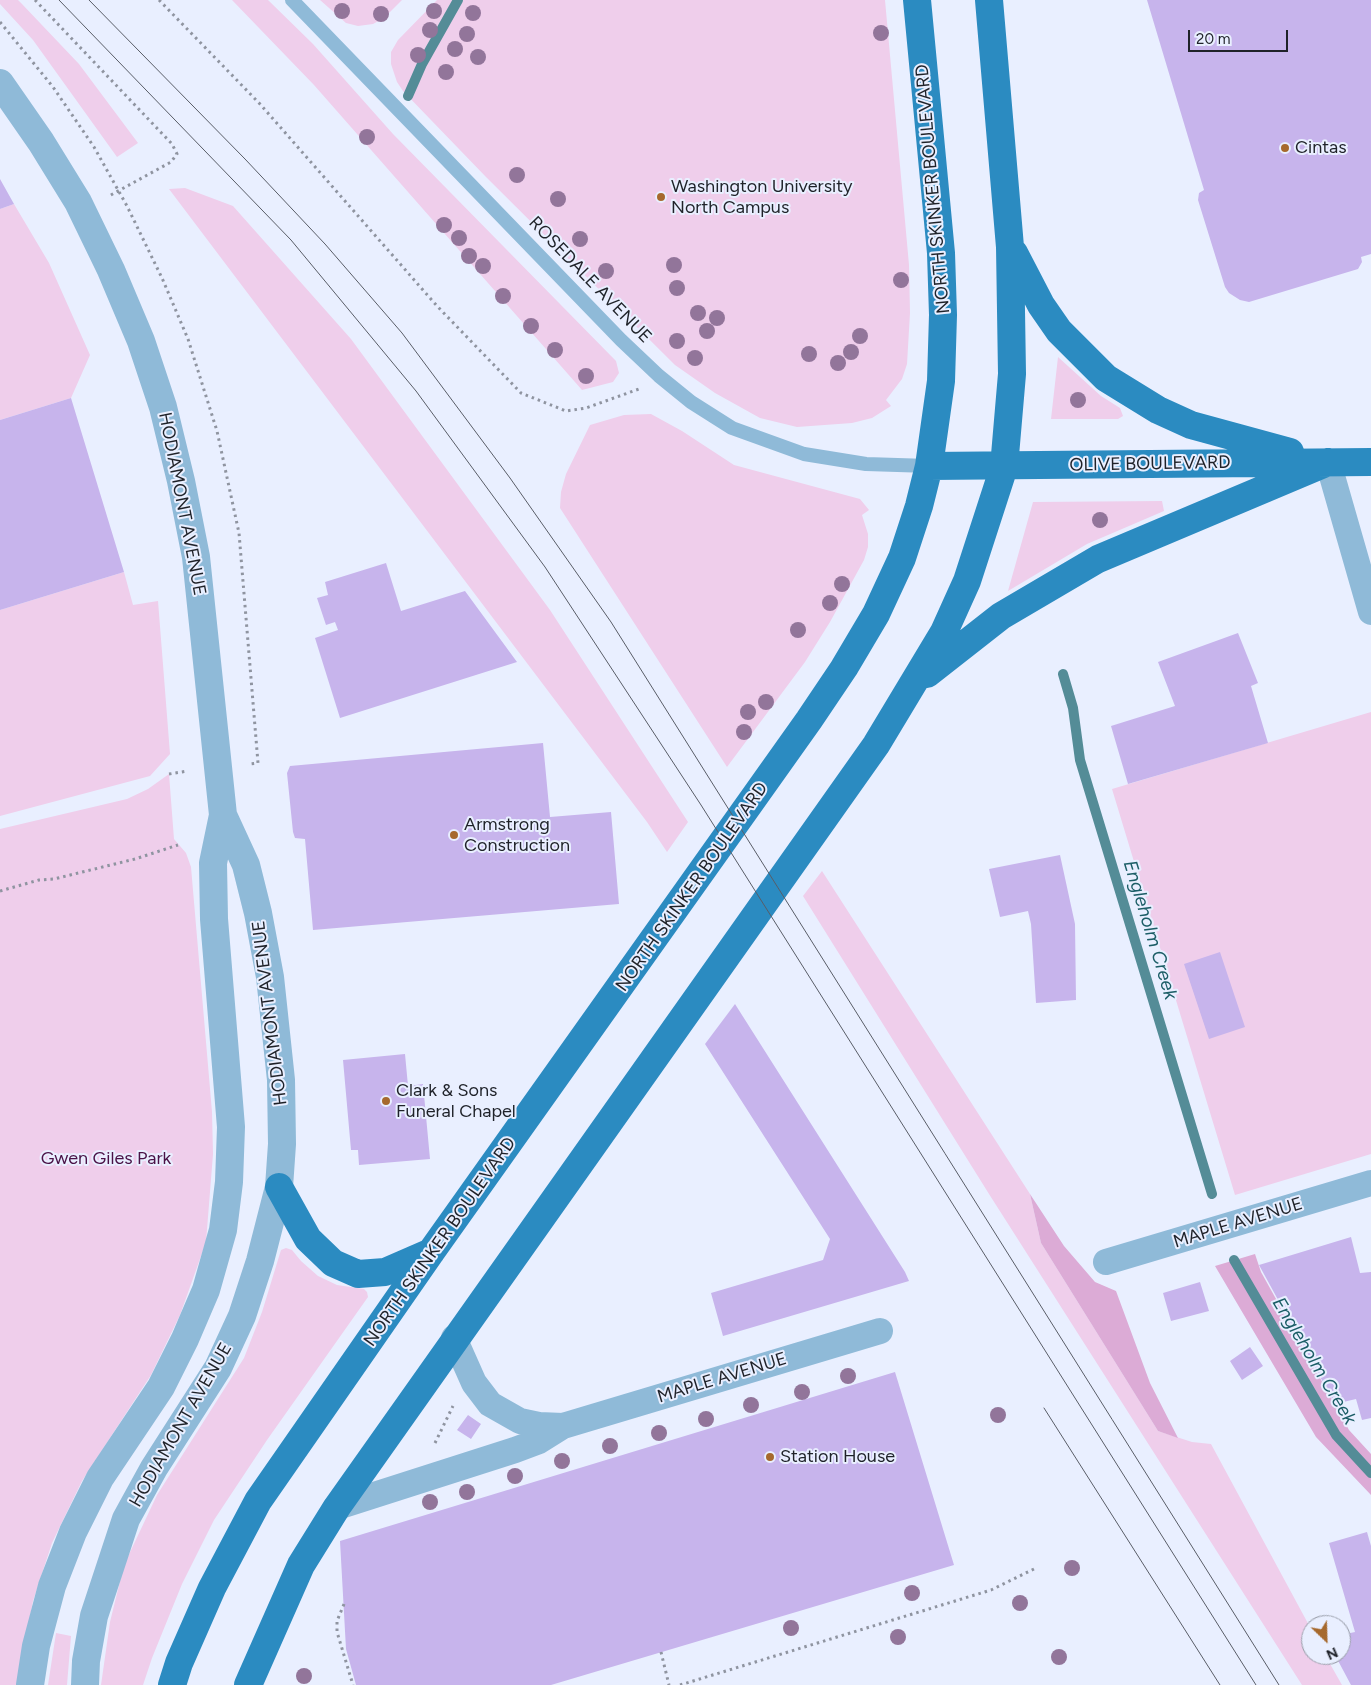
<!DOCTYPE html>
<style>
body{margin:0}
#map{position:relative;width:1371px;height:1685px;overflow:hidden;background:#e9efff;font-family:Figtree,sans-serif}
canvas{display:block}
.north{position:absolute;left:1301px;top:1615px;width:50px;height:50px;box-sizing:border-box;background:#e9efff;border:1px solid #989da9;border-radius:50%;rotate:156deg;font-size:14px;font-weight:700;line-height:20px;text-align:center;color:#1f2229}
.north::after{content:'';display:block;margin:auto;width:18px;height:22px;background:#a6692d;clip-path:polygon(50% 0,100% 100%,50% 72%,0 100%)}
.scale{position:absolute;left:1188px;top:30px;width:100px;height:22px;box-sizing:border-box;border:2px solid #1f2229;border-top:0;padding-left:6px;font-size:15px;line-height:18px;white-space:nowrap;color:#1f2229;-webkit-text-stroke:4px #e9efff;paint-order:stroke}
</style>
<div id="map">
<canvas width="1371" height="1685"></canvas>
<div class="north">N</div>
<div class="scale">20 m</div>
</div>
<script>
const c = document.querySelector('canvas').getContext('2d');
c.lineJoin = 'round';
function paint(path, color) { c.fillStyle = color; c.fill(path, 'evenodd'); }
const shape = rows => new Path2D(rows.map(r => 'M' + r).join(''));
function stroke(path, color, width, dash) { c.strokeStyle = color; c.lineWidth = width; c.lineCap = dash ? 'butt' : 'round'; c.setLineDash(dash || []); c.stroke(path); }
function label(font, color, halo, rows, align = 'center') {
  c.font = font + ' Figtree,sans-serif'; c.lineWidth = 4; c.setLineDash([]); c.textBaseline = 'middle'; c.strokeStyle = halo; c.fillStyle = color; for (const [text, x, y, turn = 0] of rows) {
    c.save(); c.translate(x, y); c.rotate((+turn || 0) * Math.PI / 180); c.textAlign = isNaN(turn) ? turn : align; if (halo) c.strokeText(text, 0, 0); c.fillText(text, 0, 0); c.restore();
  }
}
const green = shape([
 [0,0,18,0,22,4,79,64,138,143,117,157,33,40,0,4],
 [232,0,268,0,313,44,393,134,616,361,619,373,613,382,582,390,314,85],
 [320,0,402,0,384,18,373,24,358,26,346,23],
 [437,0,885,0,909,265,910,313,907,364,902,379,886,400,891,406,872,418,852,423,797,427,760,418,715,393,675,365,486,177,403,91,397,82,391,64,391,52,398,40],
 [185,188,233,206,351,339,550,610,688,822,667,852,647,822,169,189],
 [14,204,49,263,90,355,71,398,0,420,0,209],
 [1058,357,1101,396,1120,408,1123,416,1118,419,1051,419],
 [651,414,682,431,734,465,860,499,869,510,862,515,868,534,868,547,864,560,830,622,805,662,727,767,560,508,561,492,566,474,590,425,624,415],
 [1162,501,1164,511,1087,544,1008,591,1033,502],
 [124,572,133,605,158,601,170,754,150,776,0,816,0,610],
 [1371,712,1371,1154,1235,1195,1112,789],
 [169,774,174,839,186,853,191,867,212,1112,213,1154,206,1242,180,1315,151,1375,82,1481,52,1543,33,1601,17,1685,0,1685,0,829,127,799,148,789],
 [822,871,1030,1194,1041,1243,1158,1431,1192,1442,1211,1444,1311,1629,1311,1655,1325,1655,1342,1685,1302,1685,989,1194,803,896],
 [286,1248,292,1250,301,1261,318,1276,337,1285,364,1289,367,1292,368,1297,267,1440,214,1520,182,1584,152,1658,143,1685,101,1685,110,1622,124,1565,157,1495,244,1358,262,1312,281,1250],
 [56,1633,71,1636,67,1685,48,1685]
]);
const forest = shape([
 [1030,1194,1064,1246,1095,1282,1116,1291,1150,1383,1178,1438,1158,1431,1041,1243],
 [1255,1254,1261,1272,1349,1430,1371,1454,1371,1495,1316,1437,1215,1266]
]);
const stream = shape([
 [408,96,422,64,458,0],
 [1063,674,1073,708,1080,760,1212,1194],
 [1234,1260,1336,1435,1371,1473]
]);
const building = shape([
 [1147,0,1371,0,1371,254,1361,257,1362,262,1358,269,1249,302,1240,300,1229,293,1225,287,1198,200,1199,193,1204,190],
 [0,179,14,204,0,209],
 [71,398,124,572,0,610,0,420],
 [386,563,401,611,465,591,517,662,340,718,315,638,338,630,335,622,326,625,317,598,328,595,325,582],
 [1238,633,1258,683,1251,686,1268,743,1128,784,1111,726,1175,706,1158,662],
 [543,743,550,817,611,812,619,904,313,930,305,839,295,838,293,832,287,773,290,766],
 [1060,855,1075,924,1076,1000,1036,1003,1031,924,1028,911,1000,917,989,869],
 [1220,952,1245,1027,1209,1039,1184,964],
 [735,1004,905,1272,909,1281,723,1336,711,1293,823,1260,830,1239,705,1044],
 [405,1054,408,1086,423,1084,430,1159,359,1165,358,1150,351,1150,343,1060],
 [1351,1237,1360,1273,1371,1272,1371,1418,1362,1420,1356,1399,1335,1404,1259,1265],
 [1200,1282,1209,1311,1171,1321,1163,1293],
 [1250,1347,1263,1366,1242,1380,1230,1361],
 [895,1372,954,1565,551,1685,356,1685,346,1649,340,1541],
 [468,1415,481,1424,471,1439,457,1430],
 [1367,1532,1371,1546,1371,1685,1351,1685,1335,1655,1341,1655,1341,1635,1355,1632,1329,1543]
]);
const path = shape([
 [35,0,172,144,177,154,171,162,109,196],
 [159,0,260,104,437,306,521,393,566,411,586,408,639,389],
 [0,22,53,87,94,147,127,206,162,278,188,339,217,431,239,533,258,763,249,764],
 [169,774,188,771],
 [0,891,39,880,54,879,135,859,178,845],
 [435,1443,453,1406],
 [344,1604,337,1621,337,1632,353,1685],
 [661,1652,669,1685],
 [680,1685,991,1590,1036,1568]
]);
const service = shape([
 [292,0,621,340,659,376,691,402,732,428,804,454,866,464,929,466]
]);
const minor = shape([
 [1328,462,1371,612],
 [1106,1262,1371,1183],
 [563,1426,880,1331],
 [337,1507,515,1450,539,1441,563,1426,539,1425,520,1421,490,1404,474,1383,454,1338]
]);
const tertiary = shape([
 [0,83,41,142,78,202,111,270,141,341,163,407,181,481,196,557,223,815,213,863,214,919,231,1127,229,1182,223,1230,206,1290,185,1339,161,1387,100,1478,73,1532,52,1586,36,1646,30,1685],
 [85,1685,86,1661,94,1616,126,1519,154,1468,218,1368,242,1316,260,1261,279,1187,282,1144,281,1080,270,977,258,913,246,865,223,815]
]);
const primary = shape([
 [1014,253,1041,305,1059,331,1106,378,1158,410,1191,425,1290,452],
 [929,466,1371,462],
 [927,674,1001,616,1098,559,1328,462],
 [279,1187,308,1239,333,1263,358,1274,385,1272,431,1252],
 [172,1685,179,1663,212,1588,258,1501,431,1252,809,720,844,668,876,614,902,558,919,506,929,466,941,381,943,315,941,253,917,0],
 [248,1685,301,1565,337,1507,876,745,944,632,967,581,1004,467,1012,374,1010,247,989,0]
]);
const tram = shape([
 [59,0,291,240,416,391,545,567,701,805,1256,1685],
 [89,0,245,159,325,244,402,333,510,478,611,622,1279,1685],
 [1044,1408,1220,1685]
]);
const trees = [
 [342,11],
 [434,11],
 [473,13],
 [381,14],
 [430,30],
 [881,33],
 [467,34],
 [455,49],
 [418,55],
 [478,57],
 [446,72],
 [367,137],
 [517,175],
 [558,199],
 [444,225],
 [459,238],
 [580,239],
 [469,256],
 [674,265],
 [483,266],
 [606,271],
 [901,280],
 [677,288],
 [503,296],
 [698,313],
 [717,318],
 [531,326],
 [707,331],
 [860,336],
 [677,341],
 [555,350],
 [851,352],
 [809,354],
 [695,358],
 [838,363],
 [586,376],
 [1078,400],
 [1100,520],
 [842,584],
 [830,603],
 [798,630],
 [766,702],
 [748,712],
 [744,732],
 [848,1376],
 [802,1392],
 [751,1405],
 [998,1415],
 [706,1419],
 [659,1433],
 [610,1446],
 [562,1461],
 [515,1476],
 [467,1492],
 [430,1502],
 [1072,1568],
 [912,1593],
 [1020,1603],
 [791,1628],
 [898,1637],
 [1059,1657],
 [304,1676]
];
const markers = [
 [1285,148,5,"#a6692d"],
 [661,197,5,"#a6692d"],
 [454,835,5,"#a6692d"],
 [386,1101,5,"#a6692d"],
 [770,1457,5,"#a6692d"]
];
const poiNames = [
 ["Cintas",1295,148],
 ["Washington University",671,187],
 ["North Campus",671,208],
 ["Armstrong",464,825],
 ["Construction",464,846],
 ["Clark & Sons",396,1091],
 ["Funeral Chapel",396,1112],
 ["Station House",780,1457]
];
const streetNames = [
 ["NORTH SKINKER BOULEVARD",933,189,-95],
 ["ROSEDALE AVENUE",590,280,46],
 ["OLIVE BOULEVARD",1150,464,-1],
 ["HODIAMONT AVENUE",182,504,79],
 ["NORTH SKINKER BOULEVARD",692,887,-55],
 ["HODIAMONT AVENUE",270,1013,-97],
 ["MAPLE AVENUE",1238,1223,-17],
 ["NORTH SKINKER BOULEVARD",440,1242,-55],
 ["MAPLE AVENUE",722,1378,-17],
 ["HODIAMONT AVENUE",181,1425,-60]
];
const parkNames = [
 ["Gwen Giles Park",106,1159]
];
const waterNames = [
 ["Engleholm Creek",1150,930,73],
 ["Engleholm Creek",1314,1361,59]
];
paint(green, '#efceeb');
paint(forest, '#dcabd6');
stroke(stream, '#548c97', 10);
paint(building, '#c7b4ec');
stroke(path, '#8f94a0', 3, [2.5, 4]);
stroke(service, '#8fbad8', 14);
stroke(minor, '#8fbad8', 26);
stroke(tertiary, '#8fbad8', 28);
stroke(primary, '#2b8bc1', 28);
stroke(tram, '#595d67', 1);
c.fillStyle = '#92759a';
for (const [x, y] of trees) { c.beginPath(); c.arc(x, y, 8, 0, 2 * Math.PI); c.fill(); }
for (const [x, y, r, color] of markers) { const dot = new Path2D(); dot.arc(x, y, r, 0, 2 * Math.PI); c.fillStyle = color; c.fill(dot); stroke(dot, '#e9efff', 2); }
label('18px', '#1f2229', '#e9efff', poiNames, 'left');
label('18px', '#1f2229', '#e9efff', streetNames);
label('18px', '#4a1247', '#e9efff', parkNames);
label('italic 19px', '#1c5e67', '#e9efff', waterNames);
</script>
